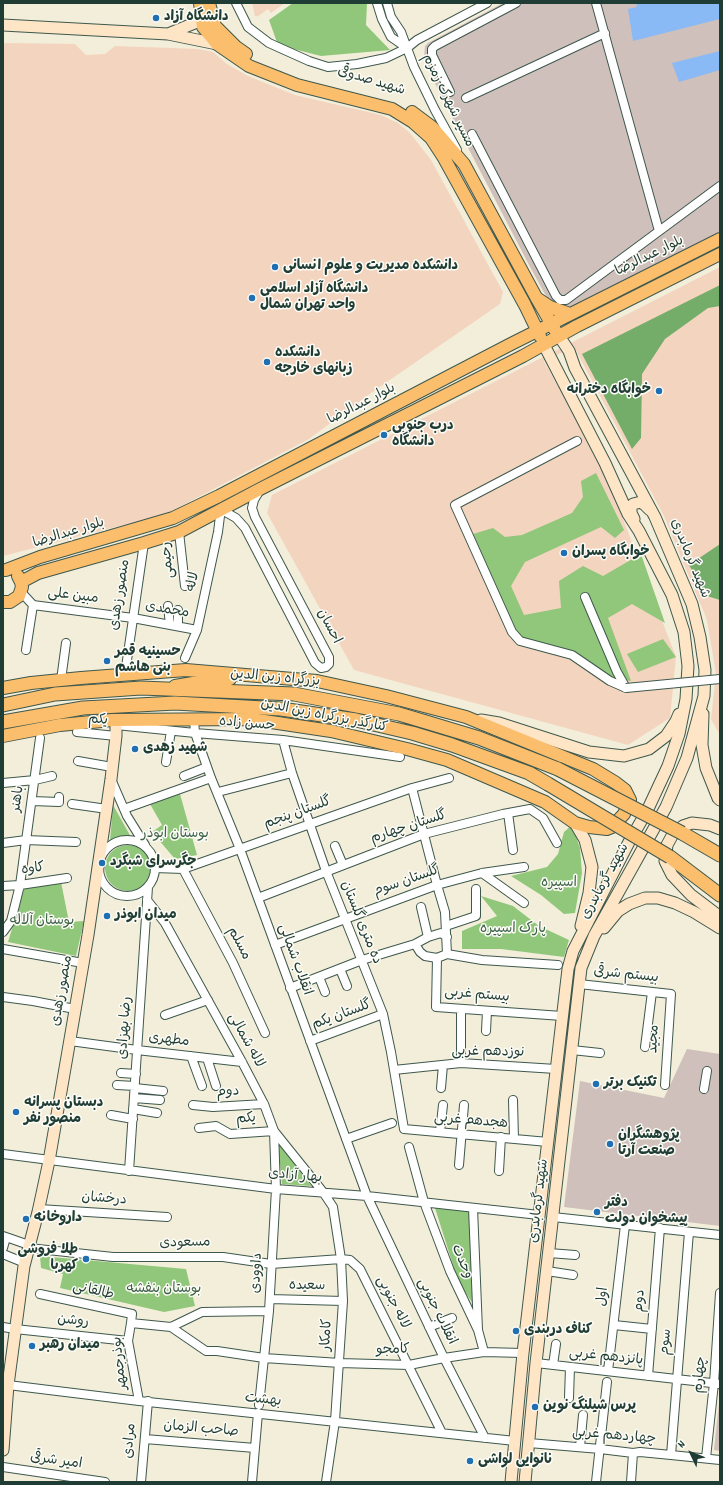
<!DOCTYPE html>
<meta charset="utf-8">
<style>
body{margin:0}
#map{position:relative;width:723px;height:1485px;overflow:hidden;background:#f3eeda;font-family:Dekko,sans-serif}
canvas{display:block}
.frame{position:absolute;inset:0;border:4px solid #1f3d34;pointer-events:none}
.north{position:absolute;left:671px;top:1433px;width:40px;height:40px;-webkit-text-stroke:3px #fdfcf7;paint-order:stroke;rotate:313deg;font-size:11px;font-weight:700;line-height:16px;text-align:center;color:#1f3d34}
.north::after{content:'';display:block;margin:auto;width:14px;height:18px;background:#1f3d34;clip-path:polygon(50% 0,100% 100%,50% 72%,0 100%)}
</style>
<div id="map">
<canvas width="723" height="1485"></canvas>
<div class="frame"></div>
<div class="north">N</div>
</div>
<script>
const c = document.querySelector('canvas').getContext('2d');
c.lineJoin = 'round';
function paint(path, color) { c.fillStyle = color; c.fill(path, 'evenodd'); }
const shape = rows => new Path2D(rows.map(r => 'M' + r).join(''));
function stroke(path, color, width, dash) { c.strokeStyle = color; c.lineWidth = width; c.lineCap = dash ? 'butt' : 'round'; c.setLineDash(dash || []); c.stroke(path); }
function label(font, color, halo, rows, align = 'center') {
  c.font = font + ' Dekko,"Playpen Sans Arabic",sans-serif'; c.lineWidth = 3; c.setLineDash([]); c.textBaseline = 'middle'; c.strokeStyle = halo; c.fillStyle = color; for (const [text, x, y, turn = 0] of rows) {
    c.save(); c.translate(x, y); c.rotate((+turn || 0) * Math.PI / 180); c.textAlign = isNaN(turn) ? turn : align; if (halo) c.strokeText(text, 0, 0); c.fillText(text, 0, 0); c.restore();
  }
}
const built = shape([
 [252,3,285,3,271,13,268,9,257,17,257,16,255,16],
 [3,43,75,44,86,55,105,54,115,46,198,49,213,52,227,64,248,76,295,95,381,115,398,123,410,133,431,160,503,292,500,304,371,393,309,439,166,514,3,556],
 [720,267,720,735,711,719,716,674,707,620,664,516,574,347,544,361,603,467,676,657,670,718,628,745,354,670,267,513,272,495]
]);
const industrial = shape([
 [503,3,720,3,720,233,575,308,566,308,548,300,529,265,438,90,424,57,425,46,428,43],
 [687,1049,720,1054,720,1226,564,1207,580,1081,664,1098],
 [720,1393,720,1451,714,1450]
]);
const green = shape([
 [293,3,367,3,366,25,390,50,321,56,278,45,269,20],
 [596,473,624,530,615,538,601,527,525,562,511,586,524,615,561,608,559,581,583,566,603,576,641,554,665,623,632,604,608,618,631,681,603,677,572,655,520,639,473,534,493,528,505,537,522,535,572,513,583,497,581,481],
 [663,639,676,657,638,672,627,654],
 [180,794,197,855,175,859,152,832,162,825,150,804],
 [113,805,131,837,110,841],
 [572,825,580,848,582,873,575,913,564,914,541,895,511,876,547,867,558,854,564,832],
 '105 868a23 23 0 1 1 46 0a23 23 0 1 1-46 0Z',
 [61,882,69,922,84,921,76,956,8,942,25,886],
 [481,896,513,906,539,926,569,940,564,957,501,949,462,949,462,931,497,916],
 [278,1142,311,1186,282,1184],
 [435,1208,469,1211,475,1307,458,1281],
 [40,1256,186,1269,195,1306,164,1312,60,1288,63,1274,41,1268]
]);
const forest = shape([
 [720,285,720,306,708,308,665,339,642,374,641,438,632,449,582,354],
 [720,544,720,600,707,596,689,565]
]);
const water = shape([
 [636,3,720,3,720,19,633,41,628,9,637,7],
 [720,51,720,70,679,82,672,63]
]);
const minor = shape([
 [236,3,248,27,269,43,309,61,328,67,357,64,386,58,407,48,417,40,487,3],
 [377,3,382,19,391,37,407,48],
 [387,3,391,17,401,32,414,67,435,110,457,150],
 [596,3,659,231],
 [450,92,432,55,432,49,435,46,516,3],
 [466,98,605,33],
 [472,134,556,296,560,300,566,300,720,186],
 [577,441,455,505,512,632,520,641,572,655,610,681,626,688],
 [179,532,185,586],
 [21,592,33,605],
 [585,597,617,672,626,688],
 [33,605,133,618,197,630],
 [168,606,170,625],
 [178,626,178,610],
 [26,650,33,605],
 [185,658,197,630,218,532,220,516,222,510,236,518,245,528,315,663,321,668,326,667,329,664,329,657,255,517,252,508,254,500,260,490],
 [125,674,144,543],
 [61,680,66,643],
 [194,719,195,733,211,778,240,849,367,1196,444,1358,485,1438],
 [116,725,195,733,283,740,400,757],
 [77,732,116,736],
 [283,740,292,773,326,871,383,1014,391,1052,404,1129,548,1142],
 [78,761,112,767],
 [166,762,171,731],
 [184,776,207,767],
 [111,779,127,816,145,845],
 [3,783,35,780,52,776],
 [412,788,437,885,445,912,447,954,437,958,425,956,420,952,415,944],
 [218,792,292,773],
 [32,801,59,802,59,797],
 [72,804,107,809],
 [124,809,211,778],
 [508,813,513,850],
 '99 868a28 28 0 1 1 56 0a28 28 0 1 1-56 0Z',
 [3,843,26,840,76,842],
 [335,846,343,865],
 [155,868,183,869,412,788,449,778],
 [183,869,233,963,265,1033],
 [482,873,524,903],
 [3,886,20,885,67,878],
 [258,898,424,834,503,814,530,809,543,818,557,843],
 [147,900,165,923,242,1062,264,1104,274,1131,323,1192,333,1207,341,1259,343,1301,335,1421,326,1482],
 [421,907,428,937],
 [446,926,476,916,476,889],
 [3,932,11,921,20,885,40,738],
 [275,945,437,885,482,873,524,867],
 [3,949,83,963],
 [447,954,482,960,558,965],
 [437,958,436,1007,562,1016],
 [340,969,347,986],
 [319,977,325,992],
 [579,984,671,994,665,1085],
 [290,988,362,960,415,944,428,937,441,933,447,937],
 [3,997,33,1001,75,1009],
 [461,1010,461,1063],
 [165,1015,208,1000],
 [486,1031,487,1011],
 [70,1041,137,1050,242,1062],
 [310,1041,383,1014],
 [645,1047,652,992],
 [572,1050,600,1053],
 [191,1056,202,1086],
 [207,1058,216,1086],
 [394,1070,461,1063,556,1069],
 [121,1073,136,1074],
 [117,1085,135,1086],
 [135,1088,163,1091],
 [441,1088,443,1065],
 [704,1089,707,1071],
 [134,1098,160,1100],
 [513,1100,514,1139],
 [193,1105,213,1107,264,1104],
 [133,1109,157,1113],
 [111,1115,133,1119],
 [199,1128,216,1126,230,1134,274,1131],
 [440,1132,443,1105],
 [346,1139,392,1123],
 [409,1147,424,1202,450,1271,478,1330],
 [3,1154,276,1189,367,1196,539,1215],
 [459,1165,464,1105],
 [129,1171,148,887],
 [499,1171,501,1137],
 [473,1208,478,1330,484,1352],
 [39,1209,167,1217],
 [553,1217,720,1235],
 [3,1236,29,1245],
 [3,1237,5,1241,3,1248],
 [29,1248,113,1257,223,1257,271,1264,341,1259,350,1260,360,1269,442,1433],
 [549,1253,575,1255],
 [3,1254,25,1263],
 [547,1271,573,1275],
 [40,1294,132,1314,131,1323,171,1327,202,1312,269,1311],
 [270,1299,343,1301],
 [131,1323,128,1341,139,1401],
 [614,1325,652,1329],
 [3,1327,9,1328],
 [171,1327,206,1351,217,1351,264,1358,340,1363,409,1365,444,1358,484,1352,523,1353],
 [429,1327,452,1318],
 [15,1329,128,1341],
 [536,1363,720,1384],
 [553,1365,556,1344],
 [608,1371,625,1225],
 [648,1376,660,1228],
 [8,1385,139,1401,515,1441],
 [569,1398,570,1367],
 [259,1405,269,1311,276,1189,274,1131],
 [145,1439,255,1448],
 [529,1443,600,1449,633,1453,640,1452,671,1455,720,1460],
 [580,1447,583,1415],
 [671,1455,689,1232],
 [706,1458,714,1383,720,1293],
 [3,1467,105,1482],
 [141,1482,148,1401],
 [252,1482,258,1413],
 [596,1482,607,1382],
 [631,1482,633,1453]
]);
const secondary = shape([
 [3,25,168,34,217,44],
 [168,34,202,20],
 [634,519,631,513,631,508,633,504,641,502,645,505,650,510],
 [703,714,702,745,706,768,718,798,720,800],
 [481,720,499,723,589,752,624,756,649,749,666,736,676,721,679,714],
 [575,823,585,840,592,867,589,893,581,926],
 [720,829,710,825,692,823,683,826,673,834,667,845,665,861,672,875,691,895,720,917],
 [604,928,618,911,629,904,645,898,658,898,675,903,694,912,720,928],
 [3,1450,8,1385,24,1266,38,1212,49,1161,88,935,111,779,116,736,116,720],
 [511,1482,523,1353,568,969,573,951,629,842,647,811,668,766,679,734,686,699,688,666,684,632,672,595,639,531,628,514,605,463,544,345],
 [525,1482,536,1363,581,968,594,936,666,807,687,758,704,696,705,670,700,637,692,604,655,517,575,368,569,351,559,336]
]);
const primary = shape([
 [200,3,203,27,217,44,249,66,297,85,392,109,413,122,431,138,444,158,525,305,540,336],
 [209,3,215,26,236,47,246,54],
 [412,112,432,127,464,164,536,297,555,330],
 [538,299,550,307,570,314],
 [6,570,40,557,173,518,219,496,511,344,720,239],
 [21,582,38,573,144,543,179,532,260,489,523,356,577,326,720,254],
 [3,602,10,602,19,596,22,587,21,582,18,576],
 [175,686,193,683,230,679],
 [3,688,31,683,81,678,186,670,317,681,386,696,466,717,593,769,616,783,625,790,630,800,624,814,612,827,607,829,589,827,575,823,545,802,447,760,407,749,331,731,251,719,112,720,60,725,3,736]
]);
const trunk = shape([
 [3,705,55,694,141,688,294,694,399,714,426,722,479,738,558,769],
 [3,722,83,708,175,703,281,709,356,720,412,733,452,745,529,773,548,784],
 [682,833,720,855],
 [670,857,720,895]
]);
const minorBridge = shape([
 [626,688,720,679]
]);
const trunkBridge = shape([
 [558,769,682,833],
 [548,784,670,857]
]);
const markers = [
 [156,18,4,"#1f6fb2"],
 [275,267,4,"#1f6fb2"],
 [252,298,4,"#1f6fb2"],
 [267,362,4,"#1f6fb2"],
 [659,391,4,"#1f6fb2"],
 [384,435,4,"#1f6fb2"],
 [564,553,4,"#1f6fb2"],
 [107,661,4,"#1f6fb2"],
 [135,749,4,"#1f6fb2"],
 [102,863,4,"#1f6fb2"],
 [107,916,4,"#1f6fb2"],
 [596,1084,4,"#1f6fb2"],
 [16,1112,4,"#1f6fb2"],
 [610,1144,4,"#1f6fb2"],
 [597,1212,4,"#1f6fb2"],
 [26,1219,4,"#1f6fb2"],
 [86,1259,4,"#1f6fb2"],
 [516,1331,4,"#1f6fb2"],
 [32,1346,4,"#1f6fb2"],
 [535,1407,4,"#1f6fb2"],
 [470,1461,4,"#1f6fb2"]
];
const poiNames = [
 ["دانشگاه آزاد",164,18],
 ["دانشکده مدیریت و علوم انسانی",283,267],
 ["دانشگاه آزاد اسلامی",260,290],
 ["واحد تهران شمال",260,306],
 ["دانشکده",275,354],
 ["زبانهای خارجه",275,370],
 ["خوابگاه دخترانه",651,391,"right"],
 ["درب جنوبی",392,427],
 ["دانشگاه",392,443],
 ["خوابگاه پسران",572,553],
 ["حسینیه قمر",115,653],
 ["بنی هاشم",115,669],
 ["شهید زهدی",143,749],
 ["جگرسرای شبگرد",110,863],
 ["میدان ابوذر",115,916],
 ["تکنیک برتر",604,1084],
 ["دبستان پسرانه",24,1104],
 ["منصور نفر",24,1120],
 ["پژوهشگران",618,1136],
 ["صنعت آرتا",618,1152],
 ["دفتر",605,1204],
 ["پیشخوان دولت",605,1220],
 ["داروخانه",34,1219],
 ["طلا فروشی",78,1251,"right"],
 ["کهربا",78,1267,"right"],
 ["کناف دربندی",524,1331],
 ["میدان رهبر",40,1346],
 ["پرس شیلنگ نوین",543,1407],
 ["نانوایی لواشی",478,1461]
];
const streetNames = [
 ["شهید صدوقی",371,82,17],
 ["مسیر شهرک زمزم",447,101,64],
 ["بلوار عبدالرضا",650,257,-26],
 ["بلوار عبدالرضا",362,405,-27],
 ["بلوار عبدالرضا",69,534,-17],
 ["شهید گرمابدری",689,559,68],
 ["رحیمی",169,560,-96],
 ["لاله",194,582,-78],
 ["منصور زهدی",121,595,-81],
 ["مبین علی",73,597,7],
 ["محمدی",167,611,10],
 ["احسان",328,627,62],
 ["بزرگراه زین الدین",275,679,5],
 ["کنارگذر بزرگراه زین الدین",324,717,11],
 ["یکم",98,721,6],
 ["حسن زاده",247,725,5],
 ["باهنر",19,799,-82],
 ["گلستان پنجم",298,814,-20],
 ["گلستان چهارم",409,828,-18],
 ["کاوه",33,870,-7],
 ["گلستان سوم",407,882,-19],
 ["شهید گرمابدری",606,882,-61],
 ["ده متری گلستان",360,923,68],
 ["مسلم",238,944,62],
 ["انقلاب شمالی",294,960,70],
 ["بیستم شرقی",626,976,6],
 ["منصور زهدی",63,991,-80],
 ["بیستم غربی",477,996,5],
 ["گلستان یکم",342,1016,-20],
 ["رضا بهزادی",126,1028,-86],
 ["مجید",655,1039,-87],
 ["مطهری",169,1041,6],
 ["لاله شمالی",245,1041,61],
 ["نوزدهم غربی",488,1053,1],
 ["دوم",228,1093,-3],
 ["یکم",246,1120,-4],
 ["هجدهم غربی",471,1122,5],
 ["بهار آزادی",295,1177,5],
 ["درخشان",104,1200,4],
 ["شهید گرمابدری",540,1201,-83],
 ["مسعودی",185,1244,-1],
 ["وحدت",461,1262,67],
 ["داوودی",258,1273,-87],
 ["سعیده",307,1287,1],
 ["طالقانی",93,1292,13],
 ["اول",604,1297,-84],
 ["دوم",641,1301,-86],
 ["لاله جنوبی",392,1303,63],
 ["انقلاب جنوبی",436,1312,64],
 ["روشن",73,1322,6],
 ["کامکار",328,1335,-87],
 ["سوم",667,1342,-85],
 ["کامجو",393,1351,-1],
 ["پانزدهم غربی",606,1358,6],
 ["بوذرجمهر",121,1363,-96],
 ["چهارم",701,1375,-85],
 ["بهشت",263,1401,6],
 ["صاحب الزمان",201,1430,5],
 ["چهاردهم غربی",614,1437,5],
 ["مرادی",131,1441,-85],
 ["امیر شرقی",56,1462,8]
];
const parkNames = [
 ["بوستان ابوذر",175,835],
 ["اسپیره",559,884],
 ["بوستان آلاله",42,922],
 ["پارک اسپیره",513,930],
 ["بوستان بنفشه",164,1290]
];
paint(built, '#f3d4bf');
paint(industrial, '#cfc0bb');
paint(green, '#90c77a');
paint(forest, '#74ac6a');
paint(water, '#89baf5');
stroke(minor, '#3f584d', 10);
stroke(secondary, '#3f584d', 13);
stroke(primary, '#3f584d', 14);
stroke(trunk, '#3f584d', 15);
stroke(minor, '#fff', 8);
stroke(secondary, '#fde5c5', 11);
stroke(primary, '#fabe6d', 12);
stroke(trunk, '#fabe6d', 13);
stroke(minorBridge, '#3f584d', 10, []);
stroke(trunkBridge, '#3f584d', 15, []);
stroke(minorBridge, '#fff', 8);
stroke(trunkBridge, '#fabe6d', 13);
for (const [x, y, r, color] of markers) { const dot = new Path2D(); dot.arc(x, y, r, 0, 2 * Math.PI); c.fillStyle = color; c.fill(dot); stroke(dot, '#fdfcf7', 1.5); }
label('bold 14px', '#1f3d34', '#fdfcf7', poiNames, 'left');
label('14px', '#1f3d34', '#fdfcf7', streetNames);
label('14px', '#3b6046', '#fdfcf7', parkNames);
</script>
